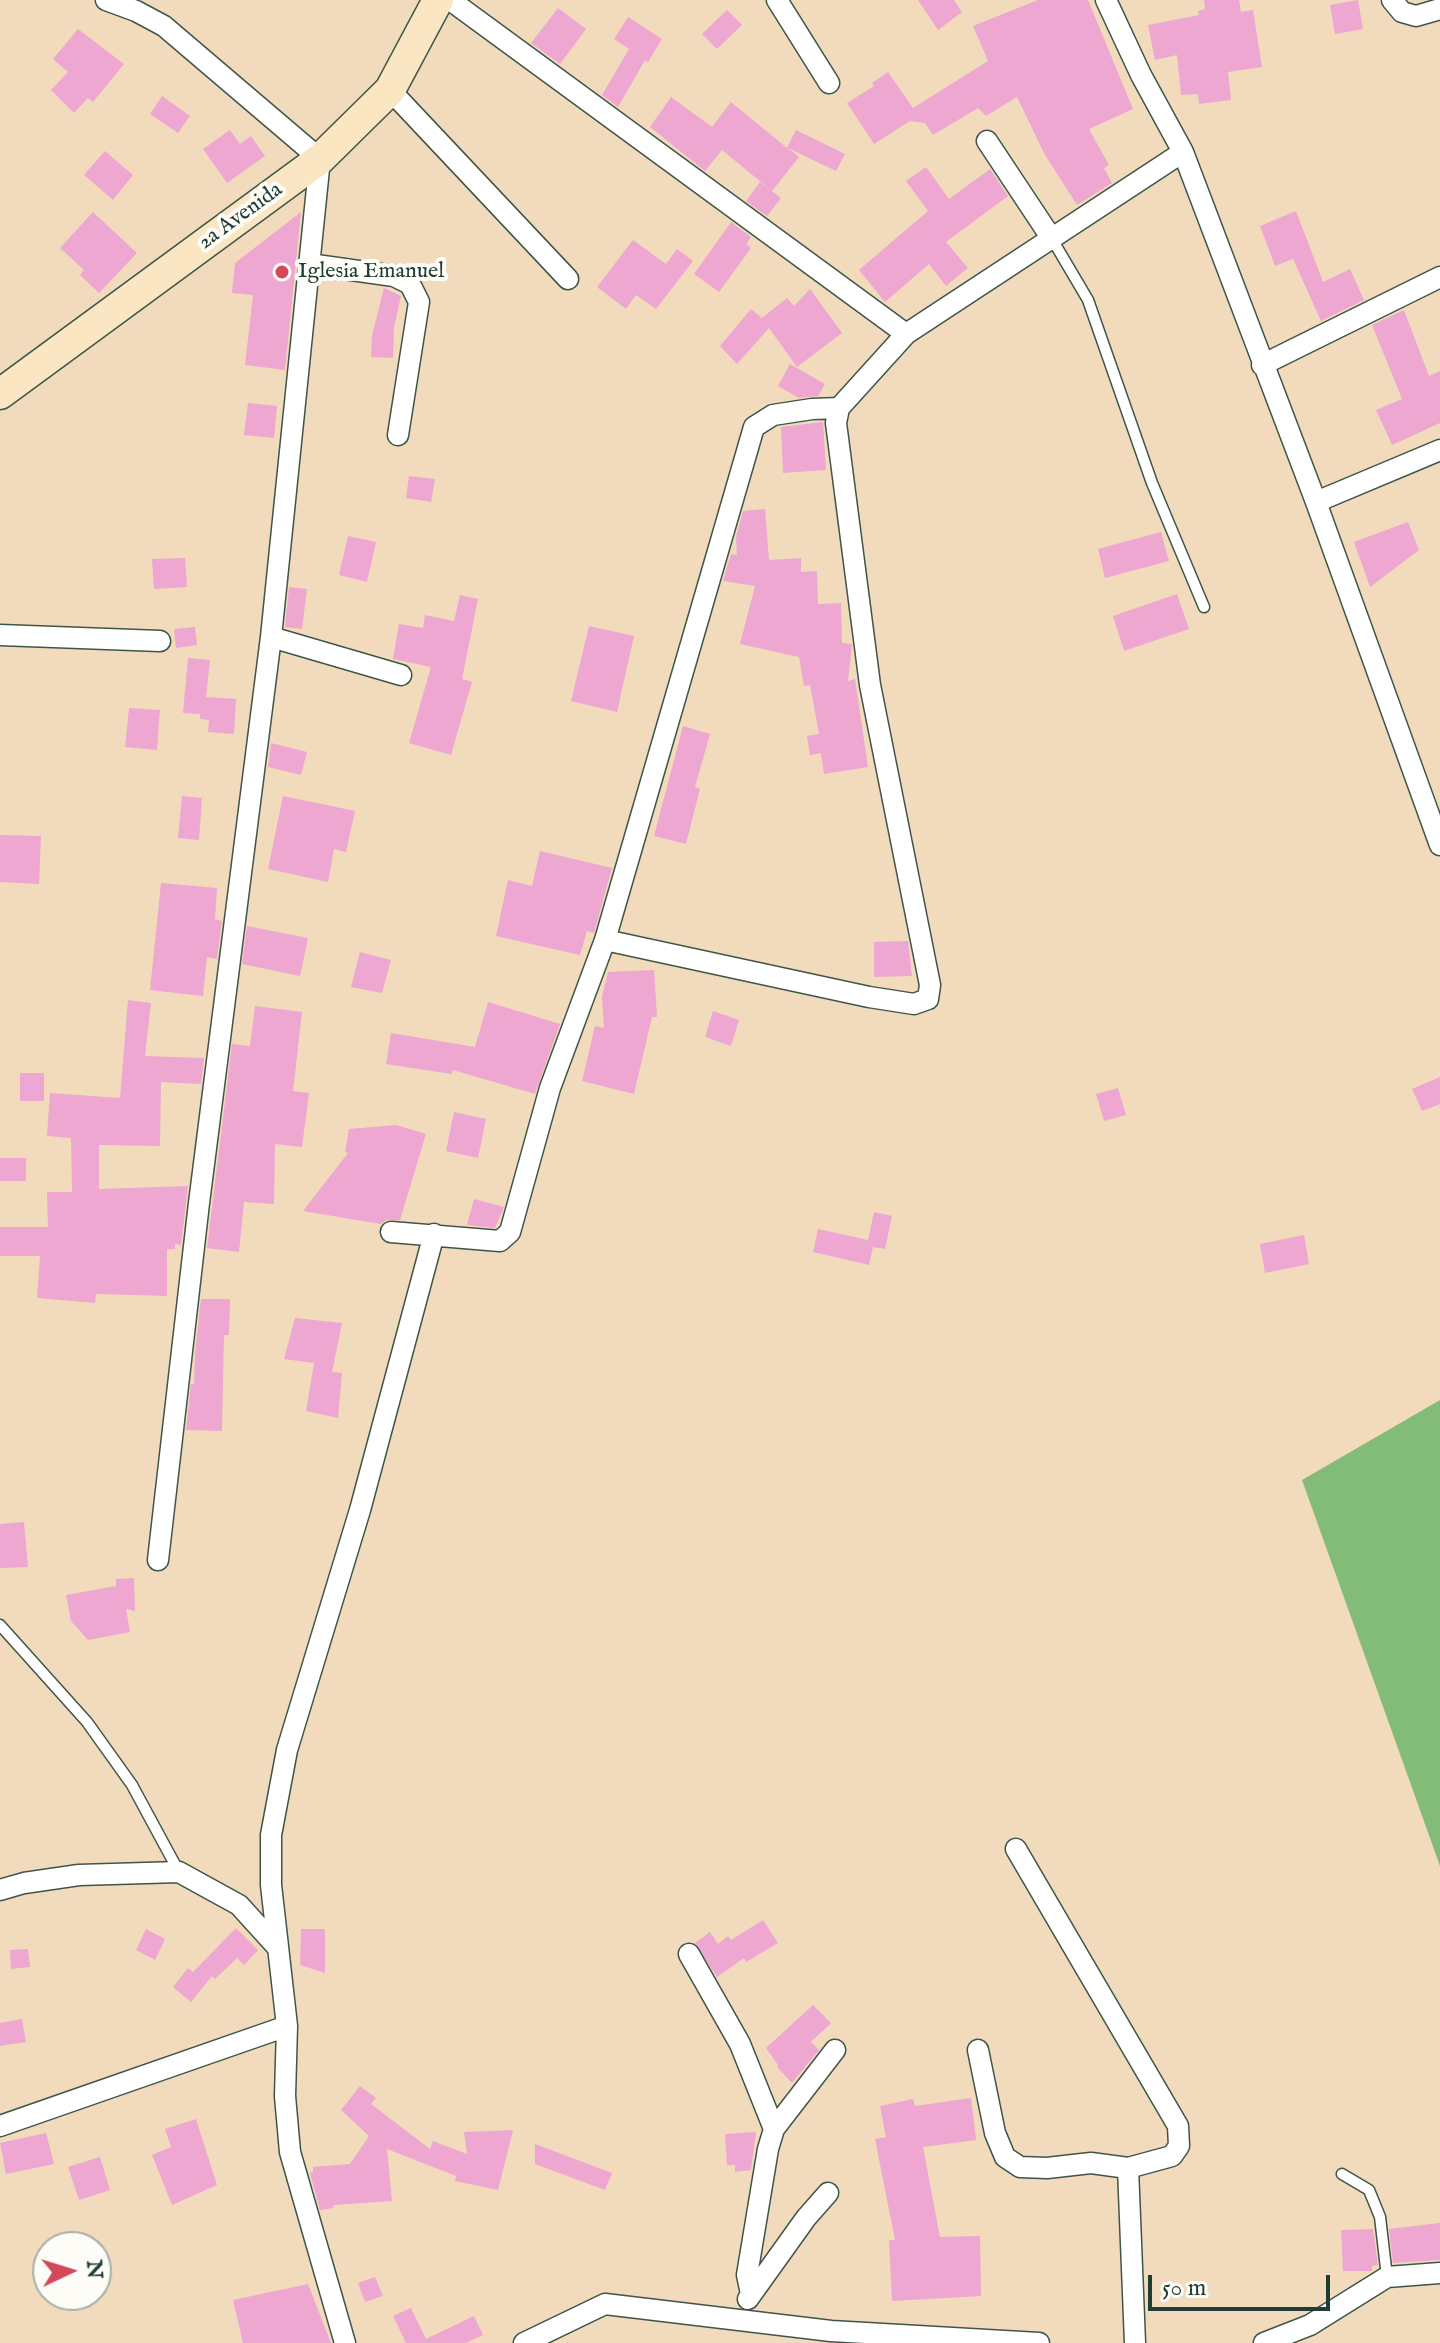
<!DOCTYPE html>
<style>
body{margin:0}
#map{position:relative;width:1440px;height:2343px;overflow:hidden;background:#f1dbbc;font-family:"IM FELL English",serif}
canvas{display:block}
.north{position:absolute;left:32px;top:2231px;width:80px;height:80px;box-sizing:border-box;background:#fdfcf7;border:2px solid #a4b0a9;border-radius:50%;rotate:86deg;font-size:22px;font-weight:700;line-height:32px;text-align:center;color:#1f3d34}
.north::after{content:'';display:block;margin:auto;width:28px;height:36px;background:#d1495b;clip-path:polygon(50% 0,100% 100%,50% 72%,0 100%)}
.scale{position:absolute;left:1148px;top:2275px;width:182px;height:36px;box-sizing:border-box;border:4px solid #1f3d34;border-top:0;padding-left:10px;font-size:24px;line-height:28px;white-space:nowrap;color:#1f3d34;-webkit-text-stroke:6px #fdfcf7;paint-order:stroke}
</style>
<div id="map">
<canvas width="1440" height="2343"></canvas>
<div class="north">N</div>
<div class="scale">50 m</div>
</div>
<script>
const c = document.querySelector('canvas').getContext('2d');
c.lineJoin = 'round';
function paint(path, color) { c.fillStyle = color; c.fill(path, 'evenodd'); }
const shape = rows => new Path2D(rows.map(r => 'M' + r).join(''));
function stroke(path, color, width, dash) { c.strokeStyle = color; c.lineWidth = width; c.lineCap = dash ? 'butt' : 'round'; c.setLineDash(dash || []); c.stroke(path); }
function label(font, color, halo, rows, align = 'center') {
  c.font = font + ' "IM FELL English",serif'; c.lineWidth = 8; c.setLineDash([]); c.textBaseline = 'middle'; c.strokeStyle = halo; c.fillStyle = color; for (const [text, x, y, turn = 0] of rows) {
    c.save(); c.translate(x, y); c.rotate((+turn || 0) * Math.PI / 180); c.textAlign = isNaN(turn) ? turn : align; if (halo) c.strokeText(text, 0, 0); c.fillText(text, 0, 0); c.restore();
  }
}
const forest = shape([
 [1440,1400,1440,1866,1302,1480]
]);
const building = shape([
 [918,0,954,0,962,12,938,30],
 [1038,0,1088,0,1133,109,1089,129,1109,165,1104,168,1112,183,1077,205,1045,155,1017,97,986,116,978,108,933,135,925,123,910,121,874,144,847,103,874,86,872,83,888,72,913,108,988,61,973,26],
 [1204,0,1239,0,1241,12,1253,10,1262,67,1228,72,1231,100,1199,104,1198,94,1181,95,1177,55,1155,60,1148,25,1199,15,1198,11,1205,9],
 [1358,0,1363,29,1335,34,1330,5],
 [558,8,586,29,560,64,531,43],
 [727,10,742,25,717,49,702,34],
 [628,17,662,39,648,62,645,60,618,107,602,95,629,49,614,39],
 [78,29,124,64,93,102,88,98,74,113,51,90,68,72,53,59],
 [162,96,190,116,178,133,150,114],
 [671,97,712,127,731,102,787,148,796,130,845,154,836,171,788,148,799,157,772,191,722,150,705,171,650,127],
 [230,130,240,144,251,136,265,156,227,183,203,149],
 [105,151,133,175,113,200,84,175],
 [926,167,949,199,990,169,1008,196,946,242,968,268,946,286,929,264,885,302,859,270,928,211,906,181],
 [760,182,781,198,767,216,746,201],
 [1296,211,1323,282,1350,269,1364,300,1321,321,1293,259,1275,266,1260,226],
 [93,212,137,253,99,293,80,275,84,270,60,248],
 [301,212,285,370,245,365,253,295,232,293,235,263],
 [731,222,751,237,746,244,751,248,719,292,694,274],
 [633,240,666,264,677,249,693,261,656,309,636,295,626,309,597,287],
 [384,288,401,296,394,327,393,358,371,357,372,336],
 [810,289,842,333,797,367,769,328,737,364,720,346,751,309,762,318,787,298,794,306],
 [1404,310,1429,376,1440,371,1440,423,1392,445,1376,410,1402,399,1372,325],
 [790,364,825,384,818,396,799,398,778,386],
 [248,403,277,406,274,438,244,435],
 [823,422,826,470,783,473,781,427],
 [409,476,435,479,431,502,406,498],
 [765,509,769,560,801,558,801,572,817,571,818,604,841,603,842,643,852,644,848,681,855,679,868,767,824,774,821,753,810,755,807,736,819,734,810,685,804,686,799,657,740,644,755,586,723,581,731,554,737,555,736,537,743,511],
 [1408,522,1419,550,1370,587,1354,542],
 [1161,532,1169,561,1105,578,1098,549],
 [348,536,376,542,367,582,339,575],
 [185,558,187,587,154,589,152,559],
 [289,587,307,589,302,629,285,627],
 [1177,594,1189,629,1124,651,1113,616],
 [460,595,478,599,462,679,472,682,451,755,409,743,431,667,393,659,399,624,423,628,425,615,454,621],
 [589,626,634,636,617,712,571,701],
 [195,627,197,645,176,648,174,629],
 [188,658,210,660,206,697,236,699,234,734,208,732,209,720,200,719,200,714,183,713],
 [129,708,160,710,157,750,125,747],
 [683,726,710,734,695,787,700,789,686,844,654,836],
 [271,743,307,752,301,775,268,767],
 [182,796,202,798,199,840,178,838],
 [283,796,355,811,346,852,334,849,328,882,268,869],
 [0,835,41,836,39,884,0,882],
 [540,851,612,868,594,933,587,931,580,955,496,936,508,880,532,886],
 [161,883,217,888,215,919,222,921,217,959,207,957,203,996,150,990],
 [247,926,308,938,300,976,242,964],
 [908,941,912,976,874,977,874,942],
 [360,952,391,960,382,993,351,987],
 [654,970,657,1017,652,1017,634,1094,582,1081,595,1026,604,1028,602,997,608,972],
 [128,1000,151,1003,145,1056,204,1058,201,1084,161,1082,160,1146,99,1145,99,1189,188,1186,181,1245,175,1244,175,1249,167,1249,167,1296,96,1294,95,1303,37,1298,40,1256,0,1256,0,1227,48,1227,47,1192,72,1192,71,1138,47,1136,50,1093,120,1098],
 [488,1002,560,1024,535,1094,453,1070,452,1074,386,1064,391,1033,475,1047],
 [255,1006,302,1012,293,1091,309,1093,302,1147,275,1144,274,1204,244,1202,239,1252,207,1248,232,1044,250,1046],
 [713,1011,739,1020,731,1046,705,1037],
 [20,1073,44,1073,44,1101,20,1101],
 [1440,1077,1440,1104,1422,1111,1412,1089],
 [1118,1088,1126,1115,1104,1121,1096,1094],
 [454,1112,486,1119,478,1158,446,1151],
 [396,1125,426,1134,400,1220,386,1220,381,1224,303,1211,348,1153,345,1152,349,1129],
 [0,1158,26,1158,26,1181,0,1181],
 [474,1199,504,1207,495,1228,467,1225],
 [874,1212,892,1216,885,1249,873,1247,869,1265,813,1252,818,1229,868,1240],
 [1304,1235,1309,1264,1265,1273,1260,1244],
 [201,1299,230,1299,229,1335,224,1335,222,1431,186,1430,191,1384,194,1384,195,1353],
 [295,1318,342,1323,332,1372,342,1373,338,1418,306,1411,314,1363,284,1359],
 [24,1522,28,1567,0,1568,0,1524],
 [134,1578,135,1611,126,1609,130,1632,88,1640,71,1621,66,1595,116,1586,116,1579],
 [763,1920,778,1943,746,1962,744,1958,717,1977,695,1943,710,1932,718,1944,728,1936,731,1940],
 [236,1928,258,1950,244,1965,237,1958,215,1979,212,1976,191,2002,173,1987,188,1968,193,1972],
 [146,1929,165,1939,155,1960,136,1950],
 [301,1929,325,1929,325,1973,300,1965],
 [28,1949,30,1967,11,1969,10,1950],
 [813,2005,831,2023,811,2042,819,2050,792,2083,777,2067,778,2065,766,2048],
 [22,2019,26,2042,0,2046,0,2023],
 [360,2086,376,2098,371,2104,430,2149,433,2141,467,2154,464,2132,513,2130,498,2190,455,2181,456,2176,387,2149,392,2201,333,2205,333,2208,320,2210,310,2173,313,2172,313,2167,350,2164,369,2136,341,2110],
 [971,2098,976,2140,923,2147,940,2237,980,2236,981,2296,892,2301,889,2240,895,2240,875,2139,886,2137,880,2106,913,2099,915,2106],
 [196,2119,217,2185,172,2205,152,2155,171,2147,165,2129],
 [756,2132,751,2170,735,2172,735,2165,727,2165,725,2134],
 [46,2133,54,2164,6,2174,0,2143],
 [535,2144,612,2173,605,2190,535,2164],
 [100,2157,110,2190,79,2200,68,2167],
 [1440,2223,1440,2260,1393,2263,1389,2229],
 [1373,2229,1378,2265,1372,2266,1372,2271,1343,2271,1341,2230],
 [375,2277,383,2296,365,2302,358,2283],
 [308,2284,331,2343,243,2343,233,2300],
 [411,2308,426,2339,474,2316,483,2335,466,2343,406,2343,393,2316]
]);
const lane = shape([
 [1052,239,1088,300,1152,483,1204,607],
 [0,1625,87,1722,132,1785,179,1872],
 [1342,2174,1369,2190,1380,2217,1387,2277]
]);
const street = shape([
 [106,0,136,11,164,26,320,159,271,637,199,1203,158,1560],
 [450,0,906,334],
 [777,0,829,83],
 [1106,0,1141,75,1183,152,1316,502,1440,845],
 [1392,0,1402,12,1416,16,1440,9],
 [390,90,568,279],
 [987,141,1052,239],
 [309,264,394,276,410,284,419,302,398,435],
 [1262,365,1440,277],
 [1316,502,1440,450],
 [0,635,160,641],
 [271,637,401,675],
 [605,940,869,997,914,1004,928,999,930,985,870,685,836,423,839,408,906,334,1183,152],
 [391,1232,500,1241,510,1232,550,1088,605,940,754,427,773,415,812,409,839,408],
 [1016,1849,1178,2126,1179,2146,1172,2156,1128,2168],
 [0,1890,24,1883,79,1875,179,1872,239,1905,278,1948],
 [689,1954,740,2044,774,2129],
 [978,2050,995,2133,1005,2157,1020,2167,1047,2168,1091,2163,1128,2168,1135,2343],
 [0,2126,287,2026],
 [751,2294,747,2275,768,2149,774,2129,835,2050],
 [748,2299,806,2218,828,2193],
 [345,2343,290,2152,285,2096,287,2026,271,1885,271,1835,287,1750,360,1510,434,1234],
 [524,2343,605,2304,831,2331,1039,2343],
 [1264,2343,1310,2325,1387,2277,1440,2273]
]);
const secondary = shape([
 [0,394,320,159,390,90,438,0]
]);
const markers = [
 [282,272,8,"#d1495b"]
];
const streetNames = [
 ["2a Avenida",241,217,-36]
];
const poiNames = [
 ["Iglesia Emanuel",298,272]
];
paint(forest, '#83bc78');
paint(building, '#eda7d1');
stroke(lane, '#3e5548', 13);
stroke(street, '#3e5548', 23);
stroke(secondary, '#3e5548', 33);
stroke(lane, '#fff', 10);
stroke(street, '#fff', 20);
stroke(secondary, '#fbe6c4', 30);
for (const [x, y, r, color] of markers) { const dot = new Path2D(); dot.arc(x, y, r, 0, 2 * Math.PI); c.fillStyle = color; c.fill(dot); stroke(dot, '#fdfcf7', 3); }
label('22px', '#1f3d34', '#fdfcf7', streetNames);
label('22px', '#1f3d34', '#fdfcf7', poiNames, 'left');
</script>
